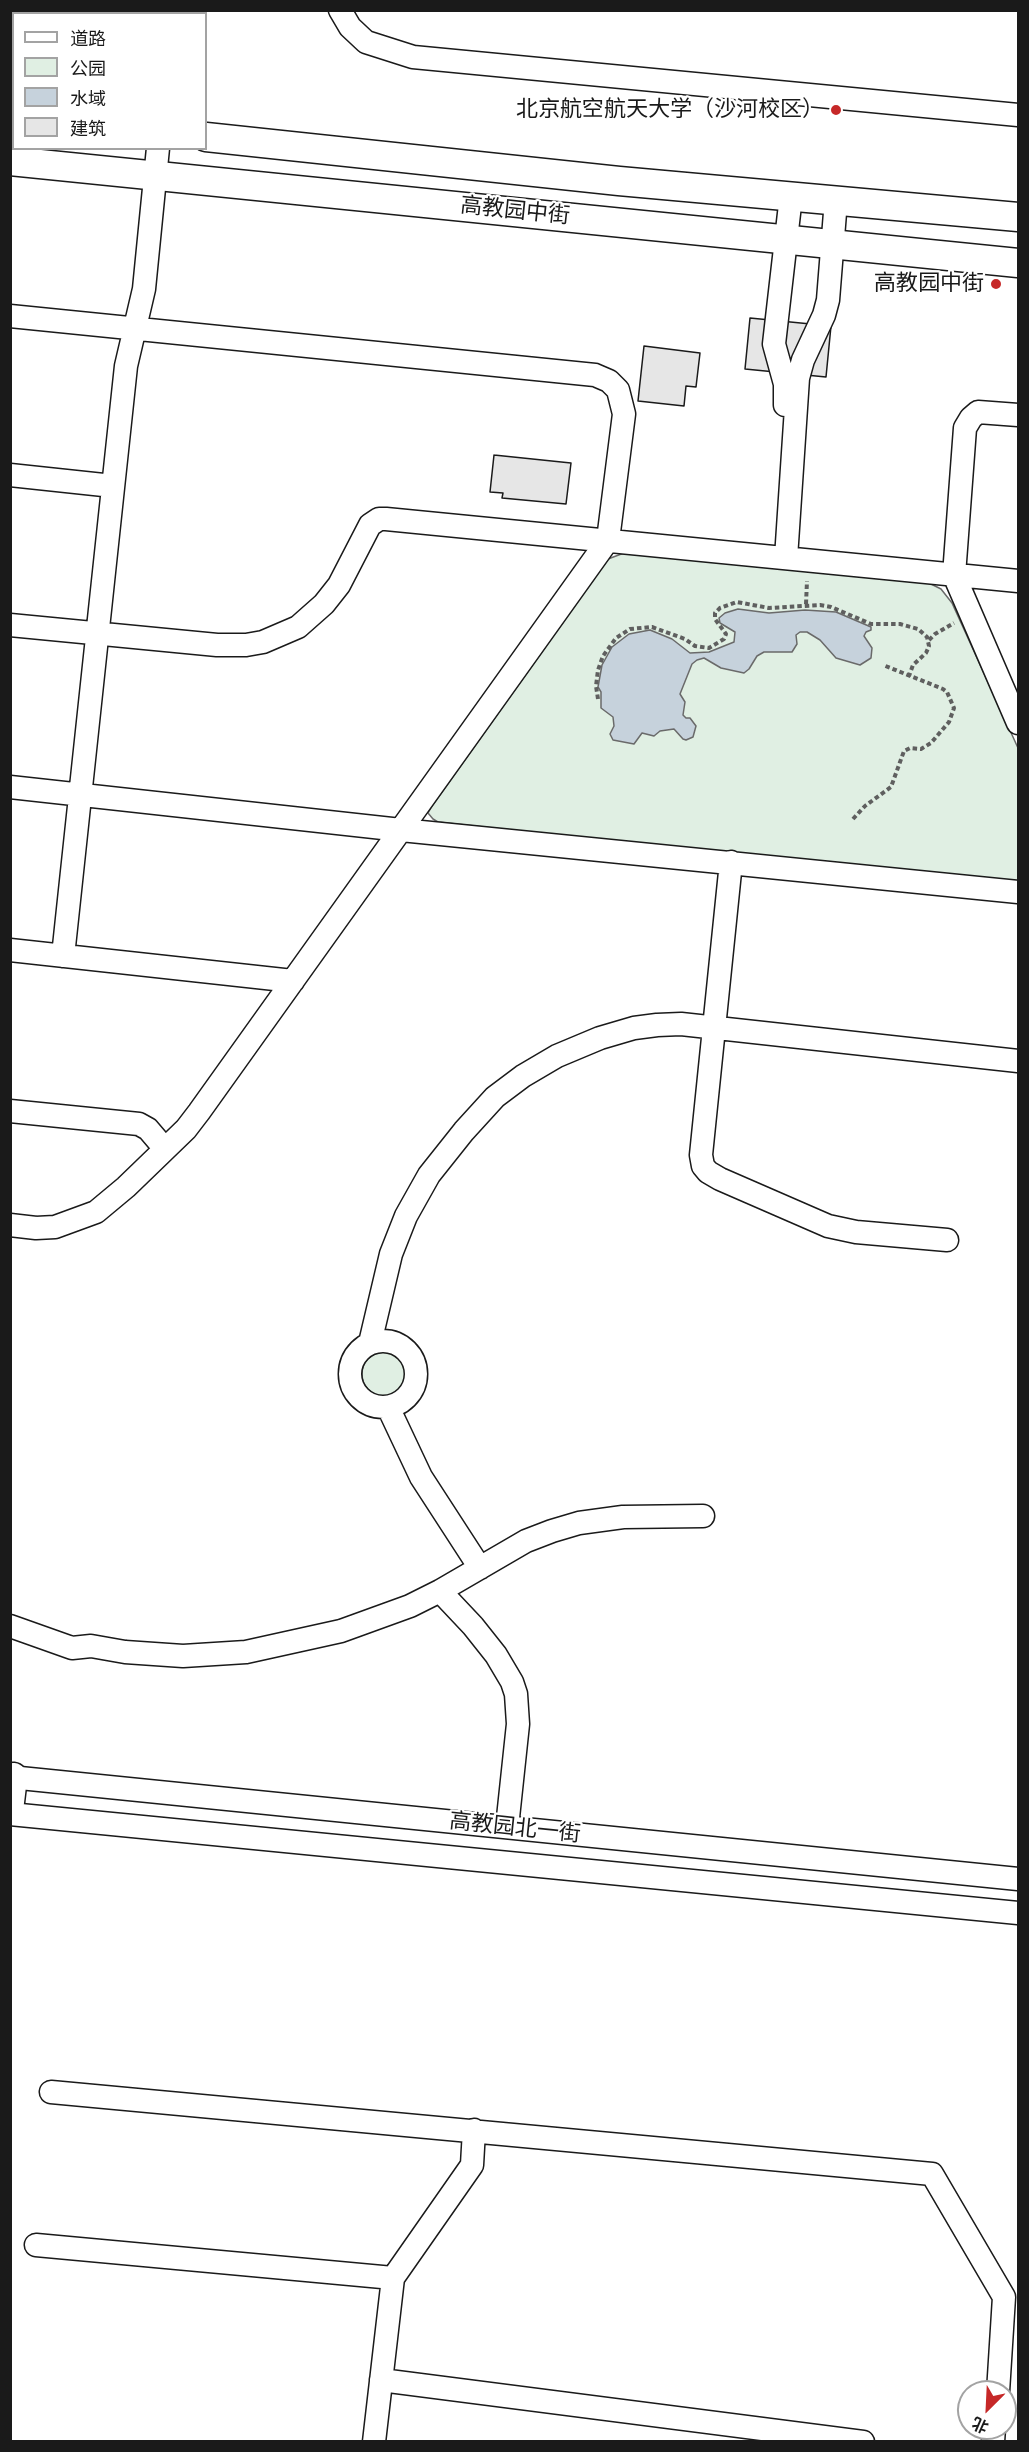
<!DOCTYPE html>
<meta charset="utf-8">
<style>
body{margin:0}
#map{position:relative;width:1029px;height:2452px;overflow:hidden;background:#fff;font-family:Figtree,"Noto Sans SC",sans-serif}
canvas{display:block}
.frame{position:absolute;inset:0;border:12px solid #1a1a1a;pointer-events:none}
.legend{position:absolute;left:12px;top:12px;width:195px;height:138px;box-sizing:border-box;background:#fff;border:2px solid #a3a3a3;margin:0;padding:8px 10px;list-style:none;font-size:18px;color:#1a1a1a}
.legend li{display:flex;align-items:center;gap:12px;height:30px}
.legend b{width:30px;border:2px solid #a3a3a3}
.north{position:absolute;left:957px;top:2380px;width:60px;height:60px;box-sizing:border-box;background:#fff;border:2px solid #a3a3a3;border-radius:50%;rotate:204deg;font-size:16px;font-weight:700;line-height:24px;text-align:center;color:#1a1a1a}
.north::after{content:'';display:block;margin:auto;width:21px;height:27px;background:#c62828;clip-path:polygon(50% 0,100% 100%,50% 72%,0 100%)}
</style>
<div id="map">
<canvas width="1029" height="2452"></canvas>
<div class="frame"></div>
<ul class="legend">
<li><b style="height:8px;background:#fff"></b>道路</li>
<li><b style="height:16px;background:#e0efe3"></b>公园</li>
<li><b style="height:16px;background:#c6d2dc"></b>水域</li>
<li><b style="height:16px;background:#e6e6e6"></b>建筑</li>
</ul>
<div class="north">北</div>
</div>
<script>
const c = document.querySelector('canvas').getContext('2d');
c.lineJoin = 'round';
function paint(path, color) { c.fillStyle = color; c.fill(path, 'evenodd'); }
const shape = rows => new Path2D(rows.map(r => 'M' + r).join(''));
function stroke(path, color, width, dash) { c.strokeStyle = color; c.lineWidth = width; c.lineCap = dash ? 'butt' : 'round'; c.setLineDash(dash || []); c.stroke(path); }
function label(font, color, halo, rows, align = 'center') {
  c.font = font + ' Figtree,"Noto Sans SC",sans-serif'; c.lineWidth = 4.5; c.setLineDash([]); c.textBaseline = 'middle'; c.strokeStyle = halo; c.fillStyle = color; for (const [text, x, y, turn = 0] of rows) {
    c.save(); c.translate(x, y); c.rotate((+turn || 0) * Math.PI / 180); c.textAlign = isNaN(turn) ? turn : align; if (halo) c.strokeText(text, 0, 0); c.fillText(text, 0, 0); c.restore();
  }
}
const green = shape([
 [624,553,929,583,941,589,952,603,1018,748,1018,885,438,822,433,819,428,813,432,806,608,559,624,553],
 '362 1374a22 22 0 1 1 44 0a22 22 0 1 1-44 0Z'
]);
const water = shape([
 [738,609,769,613,805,610,836,612,871,627,871,630,866,632,864,636,872,648,871,658,860,665,836,658,820,640,807,632,800,632,796,635,797,644,792,652,764,652,757,656,749,669,744,673,721,668,704,658,697,660,692,664,680,694,685,702,683,715,686,718,690,718,696,726,693,737,686,740,683,739,674,729,660,731,654,736,642,733,634,744,613,740,610,734,614,726,613,717,601,708,601,692,598,687,602,665,612,647,629,634,650,630,672,639,690,653,709,652,734,642,735,632,720,623,719,618,725,613,738,609]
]);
const building = shape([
 [750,318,831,326,826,377,745,369,750,318],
 [644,346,700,353,696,387,686,386,684,406,638,401,644,346],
 [494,455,571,463,566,504,502,498,503,493,490,492,494,455]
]);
const path = shape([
 [806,604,807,581],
 [929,640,935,634,954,623],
 [598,699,596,686,598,670,603,656,616,638,630,629,652,627,685,639,695,646,709,648,724,639,726,634,715,619,715,613,720,608,737,602,769,608,820,605,831,607,871,624,900,624,918,629,927,637,929,646,926,653,913,665,909,676],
 [853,819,865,806,891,787,904,751,910,748,921,749,931,743,949,722,954,708,947,692,943,689,883,665]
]);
const minor = shape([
 [340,10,350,27,366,42,413,57,1018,115],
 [173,14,173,10],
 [10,316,595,375,609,381,618,390,624,414,608,540,199,1112,186,1129,126,1187,96,1212,55,1227,36,1228,10,1225],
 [785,405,785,384,774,344,791,196],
 [1018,415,978,412,971,418,965,428,954,575,1018,723],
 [10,475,113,486],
 [786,558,798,378,803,360,824,315,828,300,836,200],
 [10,625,217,645,246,645,263,642,298,627,324,604,339,585,370,525,379,519,386,519,1018,581],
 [10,787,401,830,1018,892],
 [731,862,701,1155,703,1166,708,1172,720,1179,828,1226,856,1232,947,1240],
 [10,950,293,981],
 [63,956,126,366,144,289,158,148],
 [10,1111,139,1124,148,1129,165,1149],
 '350 1374a33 33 0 1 1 66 0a33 33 0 1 1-66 0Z',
 [370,1343,391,1254,406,1216,429,1175,464,1131,495,1097,523,1076,557,1056,600,1038,634,1028,657,1025,681,1024,1018,1061],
 [388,1407,421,1477,480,1568],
 [440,1591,473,1626,496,1655,512,1682,516,1694,518,1724,507,1827],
 [10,1626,72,1648,91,1646,125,1652,183,1656,246,1652,341,1631,410,1606,440,1591,526,1541,552,1531,579,1523,623,1517,703,1516],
 [10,1777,1018,1879],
 [10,1814,1018,1913],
 [51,2092,932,2174,1004,2297,998,2392],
 [36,2245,393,2278],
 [381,2380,863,2442],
 [374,2442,393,2278,472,2165,474,2130],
 [993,2442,994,2428]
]);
const major = shape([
 [10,118,14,118],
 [206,137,619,181,1018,217],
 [10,161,1018,263],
 [10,1802,13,1777]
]);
const markers = [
 [836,110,6,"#c62828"],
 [996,284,6,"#c62828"]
];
const poiNames = [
 ["北京航空航天大学（沙河校区）",824,110],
 ["高教园中街",984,284]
];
const streetNames = [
 ["高教园中街",515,211,6],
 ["高教园北一街",515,1828,6]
];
paint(green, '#e0efe3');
stroke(green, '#6a6a6a', 1.5);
paint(water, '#c6d2dc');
stroke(water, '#6a6a6a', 1.5);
paint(building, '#e6e6e6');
stroke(building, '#1a1a1a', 1.5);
stroke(minor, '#1a1a1a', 25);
stroke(major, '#1a1a1a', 31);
stroke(path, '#5f5f5f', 4, [4.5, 3]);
stroke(minor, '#fff', 22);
stroke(major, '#fff', 28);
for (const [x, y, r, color] of markers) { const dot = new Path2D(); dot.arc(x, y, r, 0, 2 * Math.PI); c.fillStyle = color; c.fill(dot); stroke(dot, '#fff', 2); }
label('22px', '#1a1a1a', '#fff', poiNames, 'right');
label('22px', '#1a1a1a', '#fff', streetNames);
</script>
